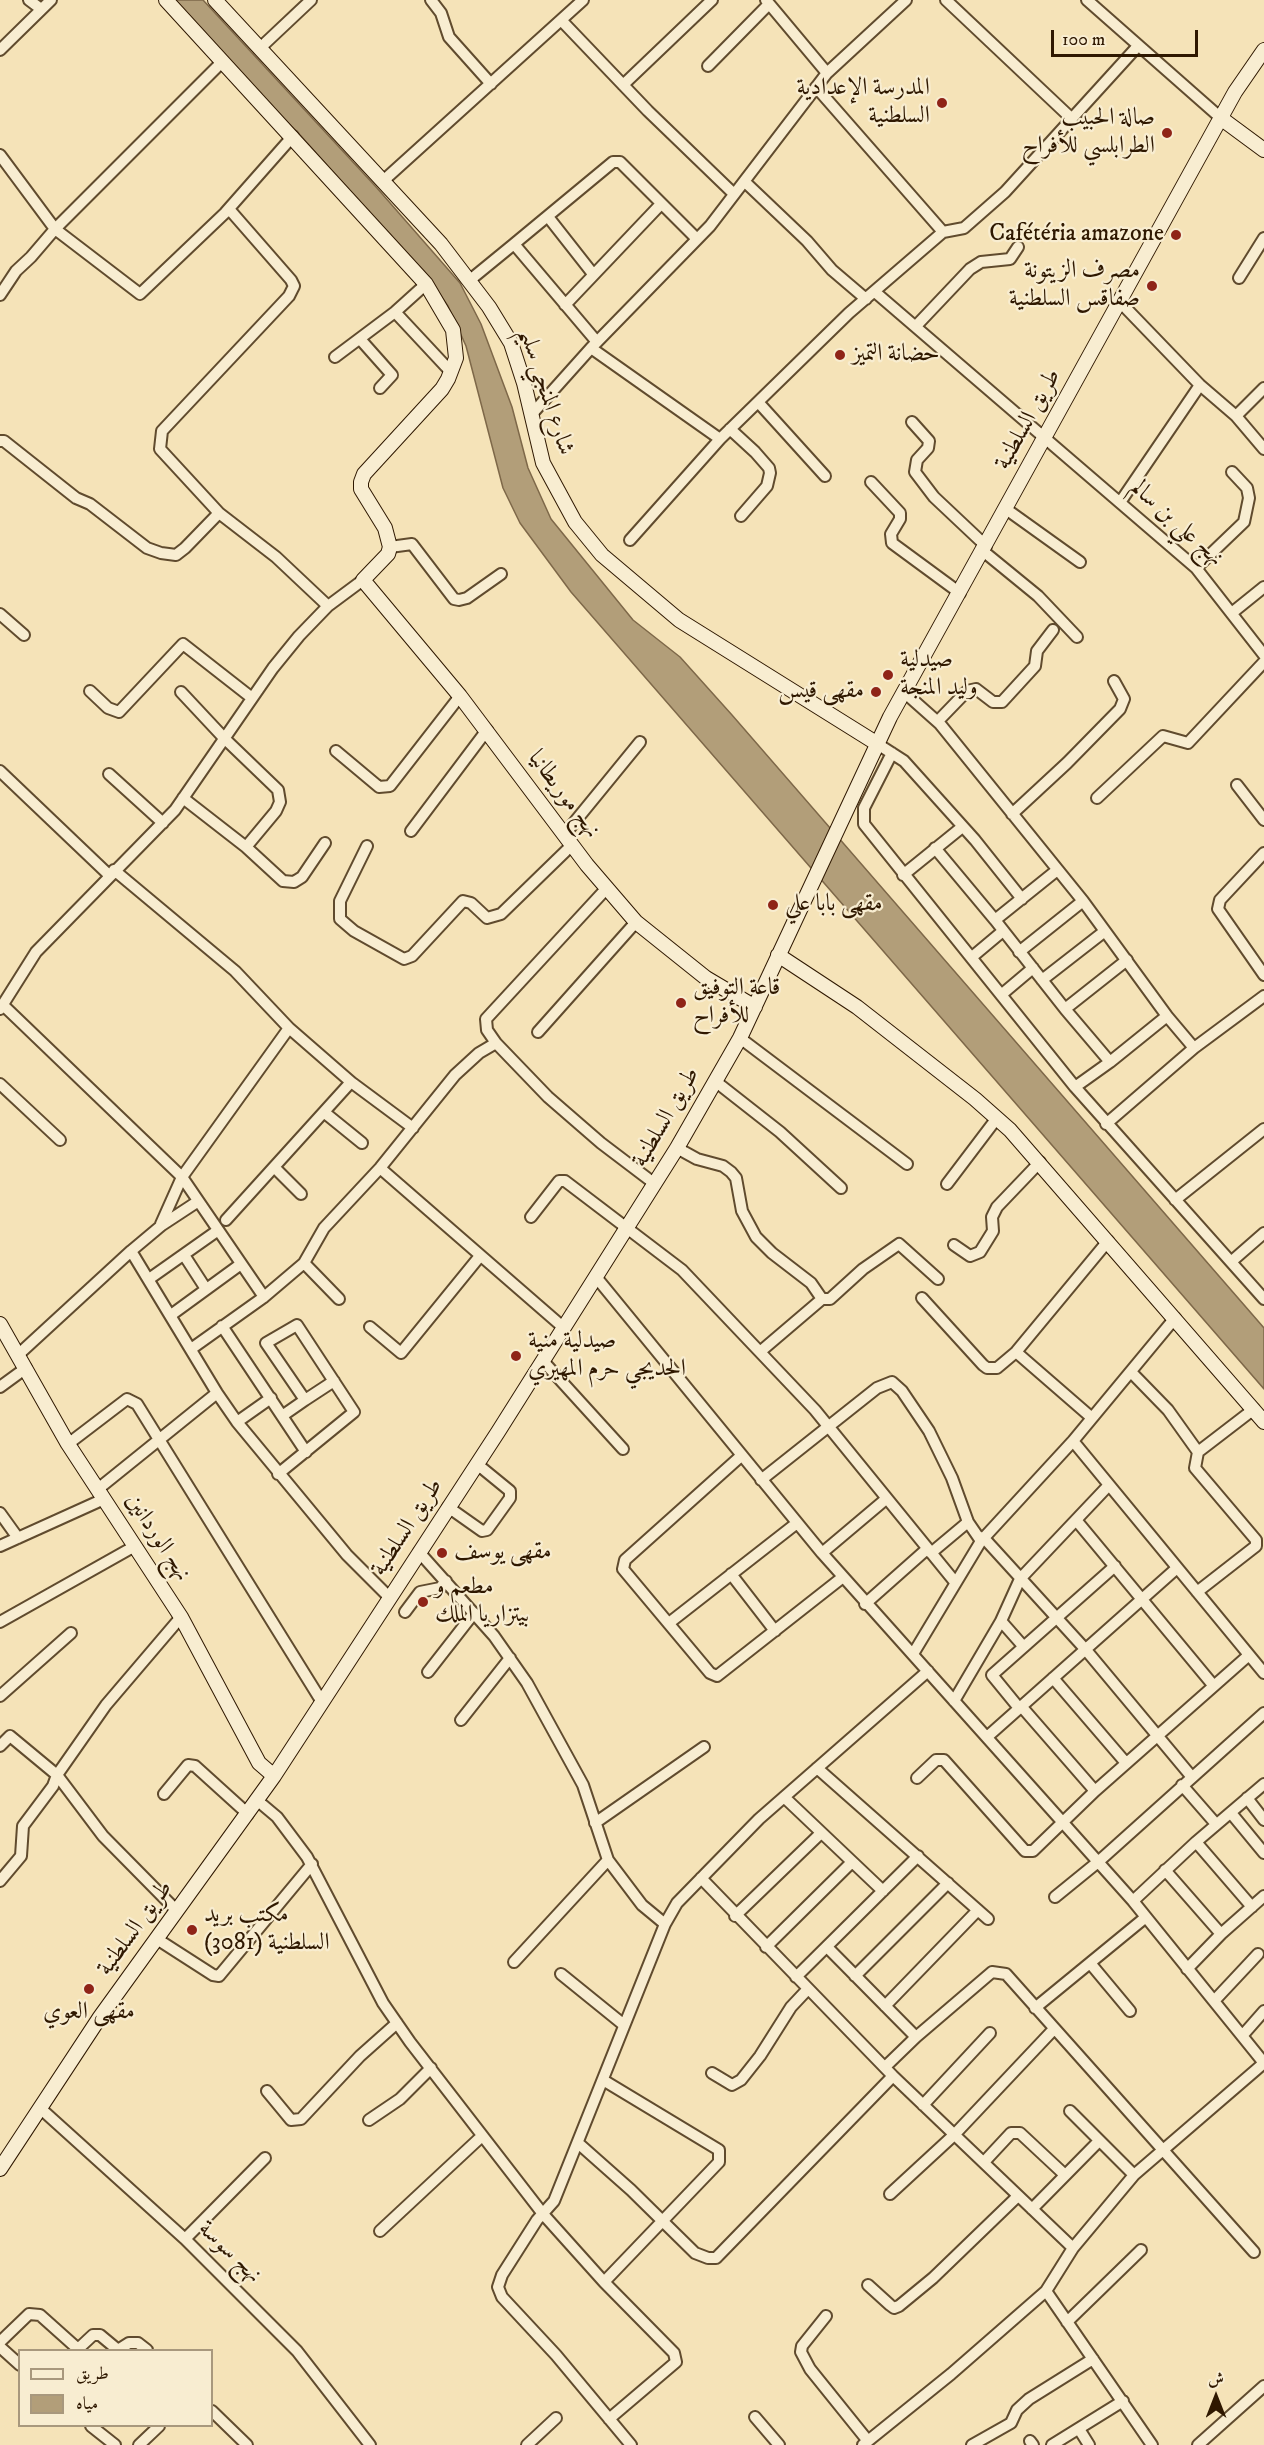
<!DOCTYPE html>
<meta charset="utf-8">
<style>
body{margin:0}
#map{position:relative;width:1264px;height:2445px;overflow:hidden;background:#f5e3b8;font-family:"IM FELL DW Pica",Amiri,serif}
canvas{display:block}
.legend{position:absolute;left:18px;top:2349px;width:195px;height:78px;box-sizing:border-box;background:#f8edd1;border:2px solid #a8987d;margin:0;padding:8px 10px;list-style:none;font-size:18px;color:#2f1800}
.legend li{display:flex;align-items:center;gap:12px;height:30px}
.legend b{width:30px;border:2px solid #a8987d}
.north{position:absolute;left:1186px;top:2367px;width:60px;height:60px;-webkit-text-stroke:4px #f8edd1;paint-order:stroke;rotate:0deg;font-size:16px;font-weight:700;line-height:24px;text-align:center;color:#2f1800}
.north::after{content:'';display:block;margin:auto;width:21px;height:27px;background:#2f1800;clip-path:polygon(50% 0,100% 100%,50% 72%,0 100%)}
.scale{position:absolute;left:1051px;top:30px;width:147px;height:27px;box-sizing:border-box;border:3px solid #2f1800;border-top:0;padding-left:8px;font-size:18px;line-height:21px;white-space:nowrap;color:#2f1800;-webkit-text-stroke:4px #f8edd1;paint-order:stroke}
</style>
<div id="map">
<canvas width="1264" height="2445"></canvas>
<ul class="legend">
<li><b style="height:8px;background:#f8edd1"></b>طريق</li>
<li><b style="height:16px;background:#b29e79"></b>مياه</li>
</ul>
<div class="north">ش</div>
<div class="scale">100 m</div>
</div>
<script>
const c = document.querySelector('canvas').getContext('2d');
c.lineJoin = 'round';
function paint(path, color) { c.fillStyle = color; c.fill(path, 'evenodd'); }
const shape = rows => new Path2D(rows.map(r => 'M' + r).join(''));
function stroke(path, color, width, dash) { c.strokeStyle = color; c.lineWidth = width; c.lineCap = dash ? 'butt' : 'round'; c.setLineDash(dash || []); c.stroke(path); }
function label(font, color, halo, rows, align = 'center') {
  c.font = font + ' "IM FELL DW Pica",Amiri,serif'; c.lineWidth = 4.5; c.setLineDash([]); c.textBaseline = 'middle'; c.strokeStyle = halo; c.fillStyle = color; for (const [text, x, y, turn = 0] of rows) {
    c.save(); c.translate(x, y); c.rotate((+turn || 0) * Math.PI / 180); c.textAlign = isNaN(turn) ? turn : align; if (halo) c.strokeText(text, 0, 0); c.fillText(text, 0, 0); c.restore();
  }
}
const water = shape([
 [173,0,203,0,377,188,460,283,481,324,512,407,528,468,551,519,633,620,680,657,732,715,1264,1328,1264,1389,571,592,520,523,503,488,466,346,448,306,434,286,301,136,222,55,173,0]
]);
const street = shape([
 [29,0,41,9],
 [431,0,441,13,449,37,491,84],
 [766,0,827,73],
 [946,0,1071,118],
 [1087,0,1222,119],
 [561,20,648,111,734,194],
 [259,49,311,0],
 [0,50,51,0],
 [222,62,55,229,140,294,225,213,293,136],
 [708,66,769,4],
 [623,85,712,0],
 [816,87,943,232],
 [0,155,55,229,31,257,16,271,0,295],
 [383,181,583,0],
 [745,182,807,241,832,270,866,299],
 [549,218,593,274],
 [1239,278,1264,238],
 [470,280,514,244],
 [875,292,1196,568,1264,655],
 [1120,302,1200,385,1236,416,1264,388],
 [565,305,661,204],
 [395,312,451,372],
 [916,326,970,269,981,262,1010,259,1018,247],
 [360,339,392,375,380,388],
 [597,342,514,244,613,162,620,162,696,238],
 [591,348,720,439],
 [335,357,395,312,426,284],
 [758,402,825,476],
 [531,415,591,348,710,226,827,73,906,0],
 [1236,416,1264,449],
 [912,422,929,441,928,448,917,460,915,472,934,497,986,546],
 [730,429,755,452,769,468,770,473,767,486,741,516],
 [0,441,4,441,76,498,90,504,147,548,161,553,176,555,185,548,219,513,276,557,328,606],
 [871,482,900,513,900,519,891,534,892,543,960,593],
 [1121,501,1200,385],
 [1006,509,1080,562],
 [219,513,160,449,162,431,289,296,294,286,291,280,229,209],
 [630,540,720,439,849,313,943,232,964,228,1005,192,1137,47],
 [390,547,412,544,454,599,459,600,467,598,501,574],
 [983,551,1038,596,1077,637],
 [1196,568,1244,522,1249,498,1247,488,1232,472],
 [1233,612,1264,587],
 [0,614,24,635],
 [90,691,108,708,119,712,183,644,252,698],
 [181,692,224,738,278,790,280,802,276,811,246,847],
 [904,692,940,724,1083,901,1167,1016,1194,1048,1264,996],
 [938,721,967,691,976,689,993,702,1002,702,1035,666,1037,651,1053,630],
 [876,743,904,761,975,840,1022,899],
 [336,751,379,787,390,786,460,696],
 [892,753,864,808,864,824,1075,1087,1264,1299],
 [0,771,109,875],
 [109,774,163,823],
 [1237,785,1264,820],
 [183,798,246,847,283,881,294,882,302,877,325,843],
 [1097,798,1163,736,1188,743,1264,662],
 [1012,814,1067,763,1120,709,1124,699,1114,681],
 [411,831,487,730],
 [564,835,640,742],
 [367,846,340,901,340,919,354,931,404,959,412,956,463,901,471,903,487,918,501,914,572,845],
 [935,848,995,920,1056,871],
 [1264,853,1220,900,1218,909,1264,975],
 [114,870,235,971,289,1028,182,1177,161,1224],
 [903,875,961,828],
 [995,920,1065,1009],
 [1019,952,1083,901],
 [972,957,1003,931],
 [1127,960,1065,1009,1110,1062,1167,1016],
 [1042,980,1105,931],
 [1001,995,1033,968],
 [3,1005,182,1177,264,1297,304,1263,324,1228,380,1168,455,1075,479,1053,496,1043,548,1097,601,1143,655,1184],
 [0,1009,36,952,175,810,273,668,299,636,328,606,363,580],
 [289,1028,351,1082,413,1128],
 [538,1032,636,922],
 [740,1038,907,1164],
 [496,1043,487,1030,486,1019,606,889],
 [715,1081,780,1132,841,1188],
 [0,1084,60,1140],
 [1075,1087,1110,1062],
 [325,1113,362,1143],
 [1106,1124,1194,1048],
 [677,1148,697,1159,723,1166,731,1172,736,1178,742,1211,756,1237,772,1253,811,1283,822,1299,761,1351],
 [275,1168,301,1194],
 [380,1168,564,1328],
 [947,1184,997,1118],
 [1175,1200,1264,1129],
 [197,1202,162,1225,131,1251,217,1393,237,1422,347,1555,389,1597],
 [531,1217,559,1181,565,1181,682,1270,815,1410,955,1582],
 [226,1220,351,1082],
 [954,1245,970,1256,980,1252,993,1231,992,1217,997,1207,1040,1162],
 [184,1255,206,1289],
 [1232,1261,1264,1233],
 [304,1263,339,1299],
 [596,1277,822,1553,1133,1901,1264,2063],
 [149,1279,217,1231],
 [922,1298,983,1365,987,1368,997,1368,1016,1352,1108,1241],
 [822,1299,830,1299,863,1269,899,1244,938,1279],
 [171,1315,241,1264],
 [222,1326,306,1452],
 [370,1327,401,1353,480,1256],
 [191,1349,264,1297],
 [1016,1352,1092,1418],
 [19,1354,131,1251],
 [543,1361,623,1449],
 [1131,1372,1168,1410,1198,1452,1195,1468,1256,1540,1256,1546,1197,1592],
 [0,1387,26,1368],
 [305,1400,334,1381],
 [237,1422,271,1398],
 [1073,1441,1264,1673],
 [68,1444,127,1399,137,1404,322,1702],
 [1198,1452,1254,1409],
 [741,1456,625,1560,623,1569,710,1673,717,1676,843,1577],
 [278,1474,354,1412,297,1325,266,1343,305,1400,282,1416],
 [761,1480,877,1388,892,1382,902,1391,929,1431,952,1478,968,1522,981,1541],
 [98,1489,217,1393],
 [448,1507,482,1531,487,1530,510,1498,510,1491,477,1464],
 [0,1513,18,1538],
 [1076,1520,1213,1685],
 [983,1537,1086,1650,1191,1776],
 [0,1546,104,1499],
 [419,1552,494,1636,527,1683,583,1785,608,1860,642,1905,665,1924],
 [822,1553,886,1499],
 [931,1553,968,1522],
 [731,1574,775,1631],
 [865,1604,927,1549],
 [405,1612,420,1592,440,1588,446,1581],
 [1001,1621,1023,1646],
 [0,1622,135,1546],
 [669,1623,797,1523],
 [913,1654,981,1541,1073,1441,1175,1318],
 [428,1672,474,1613],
 [1053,1678,1126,1763],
 [0,1696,71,1633],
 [954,1701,1001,1621,1020,1579,1109,1485],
 [1021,1706,1095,1791],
 [1019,1708,992,1675,1115,1566],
 [461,1720,510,1658],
 [987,1737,1177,1568],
 [0,1746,10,1736,57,1775,106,1705,181,1617],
 [817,1768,988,1919],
 [57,1775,103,1836,177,1911],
 [917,1778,936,1760,944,1760,1025,1851,1033,1851,1095,1791,1249,1655],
 [1182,1785,1216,1824],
 [164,1794,188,1765,195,1766,248,1814],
 [784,1797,883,1891],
 [1247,1798,1264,1820],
 [258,1801,277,1817,307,1857,383,2003,410,2042,543,2214,604,2282,674,2353,676,2362,609,2419],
 [1231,1813,1264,1853],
 [595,1823,704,1747],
 [1196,1842,1252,1907],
 [1165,1870,1221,1934,1264,1896],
 [701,1878,893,2076,1073,2248],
 [0,1881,21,1856,23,1826,53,1786,57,1775],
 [1055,1897,1098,1862,1264,1713],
 [1133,1901,1196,1842,1264,1784],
 [735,1916,820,1834],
 [157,1939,213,1975,219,1976,312,1864],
 [766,1947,851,1863],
 [827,1947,916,2037],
 [514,1962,608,1860],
 [1090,1963,1130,2011],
 [1187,1969,1221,1934],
 [561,1974,624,2025],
 [855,1976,948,1883],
 [796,1977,918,1856],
 [1214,2001,1258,1954],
 [885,2006,978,1910],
 [1035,2008,1146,1917],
 [1242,2036,1264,2011],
 [885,2067,916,2037,992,1972,1006,1974,1254,2252],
 [712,2073,732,2085,741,2080,760,2056,791,2007,807,1990],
 [603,2080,719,2150,719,2162,604,2282],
 [267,2091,291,2120,301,2119,360,2056,397,2023],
 [923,2105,990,2033],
 [40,2108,185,2239,297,2351,370,2445],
 [1070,2111,1134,2175],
 [369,2120,400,2099,431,2068],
 [578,2143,631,2190,695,2253,708,2258,716,2258,893,2076],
 [984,2162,1011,2133,1020,2133,1065,2175],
 [890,2194,954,2135,1054,2029],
 [1032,2209,1099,2141],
 [380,2231,482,2136],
 [185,2239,265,2158],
 [868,2285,890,2305,894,2308,899,2306,933,2278,1018,2196],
 [1046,2291,1152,2445],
 [826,2316,802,2346,801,2352,810,2369,868,2441],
 [1067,2322,1141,2250],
 [0,2342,29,2314,40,2315,78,2349,93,2335,100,2335,118,2350,129,2343,138,2343,147,2350],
 [0,2347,20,2365],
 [212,2411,247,2445],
 [755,2417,779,2445],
 [91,2426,115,2445],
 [1079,2429,1089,2445],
 [1030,2441,1033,2445],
 [139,2445,159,2426],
 [527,2445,556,2418],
 [631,2445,556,2355,502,2297,498,2287,502,2275,537,2220,554,2201,665,1924,677,1903,759,1819,928,1671],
 [863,2445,951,2374,1046,2291,1073,2248,1134,2175,1264,2063],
 [972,2445,1011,2423,1017,2410,1029,2399,1093,2359],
 [1052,2445,1123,2401],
 [1198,2445,1264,2386]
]);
const secondary = shape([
 [166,0,426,284,453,330,456,358,448,379,442,389,364,474,361,482,361,489,385,528,390,547,388,554,363,580,460,696,587,865,636,922,706,978,755,1007],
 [215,0,441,244,489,307,511,343,524,383,543,463,575,522,602,555,679,620,876,743],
 [1222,119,1264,150],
 [778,955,857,1007,975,1099,1010,1130,1264,1422],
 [0,1324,68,1444,181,1617,259,1763,274,1776],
 [0,2169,100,2017,274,1776,498,1432,677,1148,740,1038,890,717,1235,92,1264,50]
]);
const markers = [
 [942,103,6,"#8f2418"],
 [1167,133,6,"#8f2418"],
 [1176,235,6,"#8f2418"],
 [1152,286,6,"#8f2418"],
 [840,355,6,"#8f2418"],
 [888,675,6,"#8f2418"],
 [876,692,6,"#8f2418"],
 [773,905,6,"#8f2418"],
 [681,1003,6,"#8f2418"],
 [516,1356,6,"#8f2418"],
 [442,1553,6,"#8f2418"],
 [423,1602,6,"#8f2418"],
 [192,1930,6,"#8f2418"],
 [89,1989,6,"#8f2418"]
];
const poiNames = [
 ["المدرسة الإعدادية",930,89,"right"],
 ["السلطنية",930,117,"right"],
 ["صالة الحبيب",1155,119,"right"],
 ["الطرابلسي للأفراح",1155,147,"right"],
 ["Cafétéria amazone",1164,235,"right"],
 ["مصرف الزيتونة",1140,272,"right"],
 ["صفاقس السلطنية",1140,300,"right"],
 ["حضانة التميز",852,355],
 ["صيدلية",900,661],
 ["وليد المنجة",900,689],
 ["مقهى قيس",864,692,"right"],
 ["مقهى بابا علي",785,905],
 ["قاعة التوفيق",693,989],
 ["للأفراح",693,1017],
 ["صيدلية منية",528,1342],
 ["الحديجي حرم المهيري",528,1370],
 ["مقهى يوسف",454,1553],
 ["مطعم و",435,1588],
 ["بيتزاريا الملك",435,1616],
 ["مكتب بريد",204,1916],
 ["السلطنية (3081)",204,1944],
 ["مقهى العوي",89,2013,"center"]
];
const streetNames = [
 ["شارع المنجي سليم",545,392,72],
 ["طريق السلطنية",1029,420,-61],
 ["نهج علي بن سالم",1176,524,42],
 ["نهج موريطانيا",563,795,53],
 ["طريق السلطنية",667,1118,-60],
 ["طريق السلطنية",408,1528,-57],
 ["نهج الوردانين",157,1538,57],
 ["طريق السلطنية",136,1929,-54],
 ["نهج سوسة",229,2253,44]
];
paint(water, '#b29e79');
stroke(water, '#7e6849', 1.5);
stroke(street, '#604b2e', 14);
stroke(secondary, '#2f1800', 16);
stroke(street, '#f8edd1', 10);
stroke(secondary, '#f8edd1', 14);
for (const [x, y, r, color] of markers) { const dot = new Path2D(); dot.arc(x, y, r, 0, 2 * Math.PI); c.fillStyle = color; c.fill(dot); stroke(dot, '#f8edd1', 2); }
label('24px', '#2f1800', '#f8edd1', poiNames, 'left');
label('24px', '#2f1800', '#f8edd1', streetNames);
</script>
